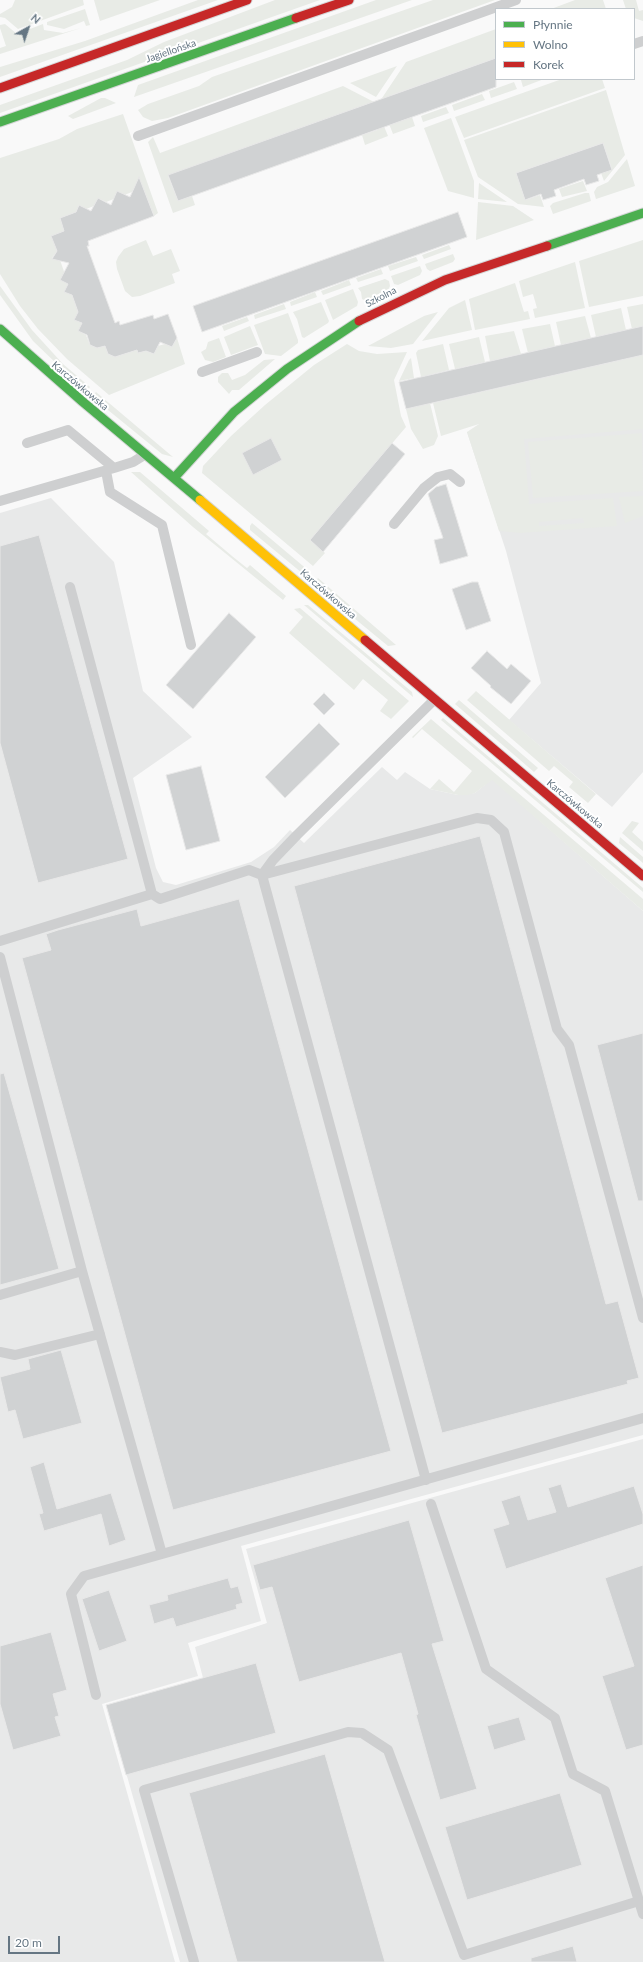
<!DOCTYPE html>
<meta charset="utf-8">
<style>
body{margin:0}
#map{position:relative;width:643px;height:1962px;overflow:hidden;background:#f9f9f9;font-family:Lato,sans-serif}
canvas{display:block}
.legend{position:absolute;left:495px;top:8px;width:140px;height:72px;box-sizing:border-box;background:#fff;border:1px solid #c1c8cd;margin:0;padding:5px 7px;list-style:none;font-size:12px;color:#657683}
.legend li{display:flex;align-items:center;gap:8px;height:20px}
.legend b{width:20px;border:1px solid #c1c8cd}
.north{position:absolute;left:8px;top:8px;width:40px;height:40px;-webkit-text-stroke:3px #fff;paint-order:stroke;rotate:40deg;font-size:11px;font-weight:700;line-height:16px;text-align:center;color:#657683}
.north::after{content:'';display:block;margin:auto;width:14px;height:18px;background:#657683;clip-path:polygon(50% 0,100% 100%,50% 72%,0 100%)}
.scale{position:absolute;left:8px;top:1936px;width:52px;height:18px;box-sizing:border-box;border:2px solid #657683;border-top:0;padding-left:5px;font-size:12px;line-height:14px;white-space:nowrap;color:#657683;-webkit-text-stroke:3px #fff;paint-order:stroke}
</style>
<div id="map">
<canvas width="643" height="1962"></canvas>
<ul class="legend">
<li><b style="height:5px;background:#4caf50"></b>Płynnie</li>
<li><b style="height:5px;background:#ffc107"></b>Wolno</li>
<li><b style="height:5px;background:#c62828"></b>Korek</li>
</ul>
<div class="north">N</div>
<div class="scale">20 m</div>
</div>
<script>
const c = document.querySelector('canvas').getContext('2d');
c.lineJoin = 'round';
function paint(path, color) { c.fillStyle = color; c.fill(path, 'evenodd'); }
const shape = rows => new Path2D(rows.map(r => 'M' + r).join(''));
function stroke(path, color, width, dash) { c.strokeStyle = color; c.lineWidth = width; c.lineCap = dash ? 'butt' : 'round'; c.setLineDash(dash || []); c.stroke(path); }
function label(font, color, halo, rows, align = 'center') {
  c.font = font + ' Lato,sans-serif'; c.lineWidth = 4; c.setLineDash([]); c.textBaseline = 'middle'; c.strokeStyle = halo; c.fillStyle = color; for (const [text, x, y, turn = 0] of rows) {
    c.save(); c.translate(x, y); c.rotate((+turn || 0) * Math.PI / 180); c.textAlign = isNaN(turn) ? turn : align; if (halo) c.strokeText(text, 0, 0); c.fillText(text, 0, 0); c.restore();
  }
}
const built = shape([
 [643,410,643,772,612,807,509,720,541,683,506,551,467,432],
 [51,498,114,562,143,691,192,737,133,778,156,868,163,882,176,885,251,862,274,847,290,830,304,843,382,767,397,780,405,772,430,789,458,795,475,793,492,779,643,911,643,1435,241,1546,261,1621,188,1643,198,1676,102,1704,175,1962,0,1962,0,513],
 [643,1439,643,1962,180,1962,107,1706,203,1678,195,1647,267,1623,246,1549]
]);
const green = shape([
 [15,0,83,0,84,5,18,29,5,18,0,17,0,14,12,7],
 [94,0,160,0,100,21],
 [198,0,218,0,0,77,0,67,85,41],
 [275,0,320,0,0,113,0,105,127,60,164,42],
 [376,0,412,0,134,97,138,85],
 [433,0,495,0,168,118,152,121,143,117,138,110,148,104,199,86,212,77],
 [575,0,603,0,606,9,551,9],
 [623,0,636,0,639,11,643,10,643,21,634,18,634,9,626,9],
 [85,9,90,25,86,26,84,21,64,29,47,25,47,22],
 [5,24,17,34,43,24,44,30,63,33,81,28,0,54,0,48,6,46,0,28,0,25],
 [496,29,496,58,392,95,401,121,412,117,415,126,393,134,380,101,406,62],
 [397,66,376,97,350,83],
 [524,79,544,79,523,87,521,80],
 [562,79,602,79,605,88,464,138,455,117],
 [514,82,517,89,491,98,489,91],
 [343,86,374,102,388,136,365,145,362,135,377,130,368,104,168,176,178,201,192,196,195,205,173,213,148,142,153,137,160,153],
 [606,90,625,155,604,181,601,173,612,169,603,143,516,173,525,200,540,195,544,207,518,204,478,177,464,140],
 [482,94,485,100,454,111,452,105],
 [101,98,105,98,116,103,73,119,68,116],
 [446,107,449,113,423,122,421,116],
 [123,114,158,213,154,216,143,188,136,185,132,192,106,202,98,198,94,206,86,209,79,205,76,212,60,218,64,231,52,236,57,251,52,258,60,260,78,312,75,320,82,323,79,331,86,335,90,345,97,348,105,346,108,354,115,357,137,350,138,353,146,351,154,354,158,346,165,344,172,347,177,338,185,364,109,395,67,359,38,329,20,306,0,274,0,158,59,139,77,129],
 [451,118,474,181,474,198,448,191,424,128],
 [627,159,635,186,596,199,594,192,597,187,608,182],
 [583,181,587,191,562,197,559,189],
 [479,183,507,202,478,199],
 [585,193,589,193,591,201,553,214,550,206,553,203],
 [478,202,513,206,534,220,476,240],
 [146,240,153,256,171,249,180,271,172,274,175,283,140,296,132,297,125,291,117,269,116,262,118,257,124,249],
 [643,240,643,296,589,307,579,261],
 [449,245,451,249,424,259,422,255],
 [453,254,455,259,453,262,430,271,427,269,425,264],
 [416,257,418,261,390,271,388,266],
 [575,262,585,308,535,318,533,309,537,308,533,294,523,297,519,281],
 [420,266,422,271,420,275,398,285,394,284,391,276],
 [381,269,383,274,358,282,356,278],
 [385,279,389,281,390,286,388,290,366,301,362,299,361,292,358,288],
 [349,280,351,285,323,295,321,291],
 [515,283,524,312,528,311,530,319,475,330,469,299],
 [0,286,32,330,63,364,90,387,86,392,33,341,0,295],
 [353,289,358,302,357,306,333,320,325,300],
 [315,292,317,297,291,306,290,302],
 [465,300,472,330,422,341,449,308],
 [321,302,329,321,328,323,304,338,302,337,297,319,293,312],
 [284,304,286,309,255,319,254,315],
 [643,304,643,326,632,329,627,307],
 [621,308,626,330,596,337,591,315],
 [438,312,413,344,391,348,368,346,424,316],
 [288,313,298,340,298,343,281,356,265,354,254,325],
 [585,316,591,338,561,345,556,322],
 [247,317,249,321,224,331,222,326],
 [550,324,555,346,528,353,522,329],
 [250,326,258,345,231,355,224,337],
 [514,331,521,354,490,361,485,336],
 [479,337,485,362,455,369,449,344],
 [219,338,226,357,213,362,205,360,201,352,206,349,208,342],
 [347,344,359,351,377,354,407,352,394,380,401,416,406,427,310,540,325,553,313,566,202,473,203,466,231,436,265,405,314,365],
 [443,344,449,370,421,377,416,353,418,350],
 [643,355,643,429,524,439,529,504,613,498,617,526,520,533,499,531,467,432,479,424,441,436,433,403],
 [583,518,584,523,539,526,539,522],
 [411,358,414,378,399,381,409,360],
 [275,359,239,390,232,390,229,394,218,382,218,377,222,373,228,373,232,380,245,375,264,360],
 [96,392,173,457,162,454,92,397],
 [430,403,438,436,434,445,423,449,411,429,406,409],
 [642,433,643,491,533,498,528,442],
 [131,472,140,472,209,531,206,534,232,556,247,568,250,565,286,596,283,600,193,527],
 [643,496,643,516,625,523,619,497],
 [252,523,309,571,305,573,302,573,250,530,250,526],
 [318,578,396,645,388,646,315,586,315,582],
 [304,605,308,605,412,692,413,697],
 [300,608,409,701,391,719,380,711,388,700,363,679,354,690,289,633,303,617,294,609],
 [476,691,539,745,596,794,588,803,569,787,573,782,554,766,549,771,467,700],
 [459,700,538,768,534,772,455,704],
 [443,718,643,888,643,892,441,720],
 [431,719,643,899,643,911,492,780,475,793,468,795,458,795,430,789,439,779,454,792,472,771,422,729,413,738,412,737],
 [632,821,639,823,632,832,643,842,643,851,622,833],
 [620,837,643,857,643,863,619,843]
]);
const building = shape([
 [496,58,496,87,178,201,168,175,496,58],
 [603,143,612,170,597,175,599,181,586,185,584,179,554,190,556,196,543,200,541,194,525,200,516,173,603,143],
 [139,177,154,216,88,241,89,246,87,246,115,323,119,321,120,325,153,315,154,319,168,314,177,338,172,347,160,342,154,354,146,351,138,353,137,350,115,357,108,354,105,346,97,348,90,345,87,335,78,331,82,323,74,320,78,312,72,295,64,292,68,284,60,280,69,263,52,259,57,251,51,236,64,231,60,218,76,212,79,205,91,211,98,198,111,205,117,191,130,197,139,177],
 [458,212,467,237,202,332,193,306,458,212],
 [643,326,643,355,406,409,399,382,643,326],
 [271,438,282,460,253,475,242,453,271,438],
 [392,443,405,454,323,552,310,540,392,443],
 [446,484,468,556,440,564,434,540,443,538,428,494,436,487,446,484],
 [39,535,128,859,38,883,0,743,0,546,39,535],
 [472,582,478,582,491,621,466,630,452,589,472,582],
 [229,613,256,637,193,709,166,685,229,613],
 [487,651,507,669,511,664,531,681,511,704,490,687,491,686,471,668,487,651],
 [324,693,335,704,324,715,313,704,324,693],
 [319,723,340,744,285,798,265,777,319,723],
 [201,766,220,841,186,850,166,775,201,766],
 [480,836,606,1304,618,1301,639,1378,627,1381,628,1384,442,1433,294,886,480,836],
 [239,899,391,1451,173,1510,22,958,51,950,46,934,58,930,137,909,141,926,239,899],
 [643,1033,643,1201,638,1201,597,1045,643,1033],
 [4,1073,59,1269,0,1285,0,1074,4,1073],
 [61,1350,82,1423,23,1439,15,1410,8,1412,0,1377,30,1369,28,1359,61,1350],
 [44,1462,57,1509,111,1493,126,1540,109,1546,101,1514,44,1531,39,1514,43,1513,30,1467,44,1462],
 [561,1484,568,1507,634,1486,643,1514,643,1524,506,1569,493,1529,509,1524,501,1501,520,1495,528,1520,556,1512,548,1488,561,1484],
 [409,1520,444,1641,432,1644,477,1789,440,1800,416,1715,418,1714,401,1653,299,1682,272,1587,260,1590,253,1565,409,1520],
 [643,1565,643,1745,626,1750,602,1676,634,1666,605,1578,643,1565],
 [228,1578,231,1588,238,1586,243,1603,236,1605,237,1609,176,1627,173,1618,154,1624,149,1605,168,1600,167,1595,228,1578],
 [109,1590,127,1641,99,1651,82,1599,109,1590],
 [51,1632,67,1690,53,1694,59,1716,55,1717,61,1736,13,1750,0,1704,0,1646,51,1632],
 [256,1663,276,1733,126,1775,106,1705,256,1663],
 [519,1717,526,1740,494,1750,487,1726,519,1717],
 [325,1754,385,1962,237,1962,189,1793,325,1754],
 [560,1793,582,1865,467,1900,445,1827,560,1793],
 [573,1946,577,1962,531,1962,531,1958,573,1946]
]);
const lane = shape([
 [634,44,643,41],
 [138,136,516,0],
 [202,372,257,352],
 [27,443,68,430,114,468],
 [106,471,110,492,162,525,191,645],
 [0,501,114,468,133,462,146,454],
 [394,524,424,488,438,477,450,474,460,482],
 [70,587,152,894,160,899,249,870,262,875,477,818,491,820,504,832,557,1029,569,1045,643,1318],
 [262,875,426,1480],
 [262,875,273,860,297,835,434,700],
 [0,941,152,894],
 [0,957,82,1271,162,1554,643,1418],
 [0,1295,82,1271],
 [0,1352,15,1355,100,1334],
 [431,1504,486,1669,555,1718,573,1774,605,1791,643,1914],
 [96,1695,71,1594,84,1576,162,1554],
 [194,1962,144,1790,348,1732,362,1733,388,1750,464,1955,639,1901]
]);
const fast = shape([
 [0,122,296,18],
 [547,246,643,213],
 [0,329,83,402,200,500],
 [174,478,234,412,287,369,359,321]
]);
const slow = shape([
 [200,500,365,640]
]);
const jam = shape([
 [296,18,349,0],
 [0,88,247,0],
 [359,321,445,280,547,246],
 [365,640,643,876]
]);
const streetNames = [
 ["Jagiellońska",171,51,-19],
 ["Szkolna",381,297,-27],
 ["Karczówkowska",80,386,40],
 ["Karczówkowska",328,594,41],
 ["Karczówkowska",575,804,40]
];
paint(built, '#e8e9e9');
paint(green, '#e8ebe6');
paint(building, '#d0d2d3');
stroke(building, '#e8e8e8', 1);
stroke(fast, '#d5d6d7', 11);
stroke(slow, '#d5d6d7', 11);
stroke(jam, '#d5d6d7', 11);
stroke(lane, '#cecfd0', 10);
stroke(fast, '#4caf50', 9);
stroke(slow, '#ffc107', 9);
stroke(jam, '#c62828', 9);
label('10px', '#657683', '#fff', streetNames);
</script>
